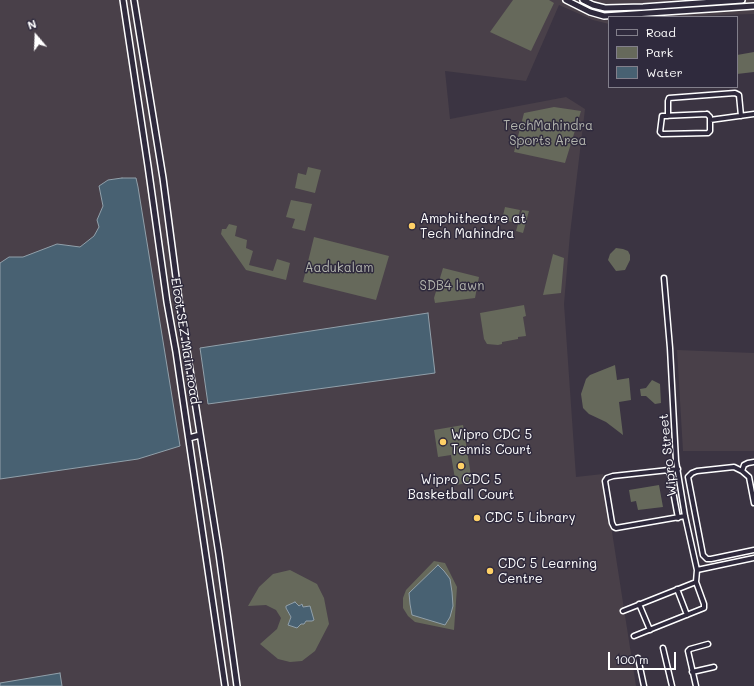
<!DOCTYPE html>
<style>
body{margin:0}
#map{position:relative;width:754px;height:686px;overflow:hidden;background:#3b3442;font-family:Mali,sans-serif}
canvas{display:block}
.legend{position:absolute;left:608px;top:16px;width:130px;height:72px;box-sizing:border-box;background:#2f2a3d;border:1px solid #827f8b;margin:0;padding:5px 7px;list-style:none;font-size:12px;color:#fff}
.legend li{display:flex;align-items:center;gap:8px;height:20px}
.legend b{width:20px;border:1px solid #827f8b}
.north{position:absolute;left:16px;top:16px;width:40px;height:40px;-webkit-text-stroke:3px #2f2a3d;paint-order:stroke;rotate:341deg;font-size:11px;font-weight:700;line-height:16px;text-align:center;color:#fff}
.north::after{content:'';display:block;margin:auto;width:14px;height:18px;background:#fff;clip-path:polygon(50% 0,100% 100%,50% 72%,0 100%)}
.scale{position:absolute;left:608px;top:652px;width:68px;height:18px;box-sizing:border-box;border:2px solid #fff;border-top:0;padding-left:5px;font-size:12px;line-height:14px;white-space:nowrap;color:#fff;-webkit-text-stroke:3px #2f2a3d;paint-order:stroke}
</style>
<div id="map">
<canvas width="754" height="686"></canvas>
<ul class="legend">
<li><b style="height:5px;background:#2f2a3d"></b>Road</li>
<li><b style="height:11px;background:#66695b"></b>Park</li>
<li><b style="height:11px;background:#486172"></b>Water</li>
</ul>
<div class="north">N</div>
<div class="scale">100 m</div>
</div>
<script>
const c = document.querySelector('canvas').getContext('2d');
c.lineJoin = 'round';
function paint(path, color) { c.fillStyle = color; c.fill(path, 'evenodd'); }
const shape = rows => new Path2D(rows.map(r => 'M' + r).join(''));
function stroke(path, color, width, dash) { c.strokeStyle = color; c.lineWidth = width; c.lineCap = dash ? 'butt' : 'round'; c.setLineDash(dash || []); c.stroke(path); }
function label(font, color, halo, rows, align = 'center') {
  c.font = font + ' Mali,sans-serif'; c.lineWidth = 3; c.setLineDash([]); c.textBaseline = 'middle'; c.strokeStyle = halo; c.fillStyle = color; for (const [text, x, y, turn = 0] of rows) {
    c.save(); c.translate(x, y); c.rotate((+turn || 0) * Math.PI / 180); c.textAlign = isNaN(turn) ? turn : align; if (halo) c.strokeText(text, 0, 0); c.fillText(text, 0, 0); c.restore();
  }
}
const built = shape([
 [0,0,754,0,754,14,659,17,609,17,609,24,593,20,559,5,526,81,445,71,450,119,566,97,585,109,570,234,564,304,576,477,603,474,636,686,0,686],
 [677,350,754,353,754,451,683,451]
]);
const green = shape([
 [513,0,549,0,554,3,531,51,490,32],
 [754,52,754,72,737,74,737,55],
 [554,107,581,111,565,163,514,152,524,113],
 [308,167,321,170,315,193,295,188,298,173,306,175],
 [291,200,312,204,305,231,292,228,295,219,286,217],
 [505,207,520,210,517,223,502,220],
 [522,210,529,211,523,233,516,231],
 [229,224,237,226,235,236,247,240,246,248,253,251,249,265,273,271,277,259,290,263,286,280,246,270,221,234,222,229,226,229],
 [314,237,389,256,376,300,303,282],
 [616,248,623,249,628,251,630,255,630,260,625,270,616,271,608,260,610,254],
 [553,254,564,258,561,293,543,295],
 [443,268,479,277,475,298,435,303,434,298],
 [524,305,526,316,523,317,526,336,518,337,518,339,502,342,502,344,498,345,487,344,484,339,480,313],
 [615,365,617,380,629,378,631,400,619,402,623,435,606,422,589,414,583,408,581,394,586,379,590,375],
 [652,380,660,384,661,403,655,404,646,396,641,396,640,389,646,388],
 [463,425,472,482,456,485,451,455,438,457,434,430],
 [659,485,663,507,638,510,636,501,631,502,629,490],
 [434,561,445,563,457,587,454,630,415,622,408,616,403,608,403,598,406,590],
 [290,570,317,584,324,598,329,624,315,651,302,661,290,662,278,659,260,644,277,629,281,618,276,610,266,605,248,606,259,587,273,574],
 [301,604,312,621,306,621,301,624,288,625,291,617,286,608,286,606,299,606]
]);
const water = shape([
 [122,178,136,178,138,187,180,446,138,459,0,479,0,263,9,257,23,257,57,244,80,247,94,236,99,227,97,220,103,206,99,186,108,180,122,178],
 [428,313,435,373,208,404,200,348,428,313],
 [438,565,444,571,450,579,452,592,453,606,450,617,445,625,412,615,410,604,409,593,438,565],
 [295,602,299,606,302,604,303,607,310,606,314,620,312,621,306,621,304,624,301,624,297,628,288,625,291,617,286,608,286,606,295,602],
 [60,673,62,686,0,686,0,683,60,673]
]);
const minor = shape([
 [707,114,710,117,710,131,708,133,662,134,660,132,662,116,707,114],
 [668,116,668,101,669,98,735,93,739,95,741,116],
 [710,120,754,114],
 [664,278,670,348,676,461,685,516,697,570,696,582],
 [678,469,613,476,607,478,605,481,612,523,614,527,616,528,685,516],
 [669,470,678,518],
 [742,471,744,465,748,463,754,462],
 [754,503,749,477,742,471,734,467,697,471,692,473,688,477,703,555,707,559,711,559,754,550],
 [697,570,754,558],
 [677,589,687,615],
 [639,604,650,630],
 [623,611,696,582,704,604,704,608,634,636],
 [663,648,672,686],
 [638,658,644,686],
 [692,672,714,667],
 [696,686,688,651,690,649,708,644]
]);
const tertiary = shape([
 [123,0,148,166,167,302,176,352,225,686],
 [134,0,163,178,179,300,219,554,237,686],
 [566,0,590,12,604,16,754,6],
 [583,0,593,5,605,8,643,7,742,0],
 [189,438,200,435]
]);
const markers = [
 [412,226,4,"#ffd166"],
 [443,442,4,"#ffd166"],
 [461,466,4,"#ffd166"],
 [477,518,4,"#ffd166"],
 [490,571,4,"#ffd166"]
];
const parkNames = [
 ["TechMahindra",548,126],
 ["Sports Area",548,141],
 ["Aadukalam",339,268],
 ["SDB4 lawn",452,286]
];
const poiNames = [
 ["Amphitheatre at",420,219],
 ["Tech Mahindra",420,234],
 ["Wipro CDC 5",451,435],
 ["Tennis Court",451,450],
 ["Wipro CDC 5",461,480,"center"],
 ["Basketball Court",461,495,"center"],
 ["CDC 5 Library",485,518],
 ["CDC 5 Learning",498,564],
 ["Centre",498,579]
];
const streetNames = [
 ["Elcot SEZ Main road",185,341,81],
 ["Wipro Street",668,455,-96]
];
paint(built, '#494049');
paint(green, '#66695b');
paint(water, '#486172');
stroke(water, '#91a0aa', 1);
stroke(minor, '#fff', 7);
stroke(tertiary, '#fff', 8);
stroke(minor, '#2f2a3d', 4);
stroke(tertiary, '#2f2a3d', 5);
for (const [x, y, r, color] of markers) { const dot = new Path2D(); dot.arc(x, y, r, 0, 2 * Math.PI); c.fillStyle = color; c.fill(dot); stroke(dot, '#2f2a3d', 1.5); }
label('13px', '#b2b4ad', '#2f2a3d', parkNames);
label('13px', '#fff', '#2f2a3d', poiNames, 'left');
label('13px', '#fff', '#2f2a3d', streetNames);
</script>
